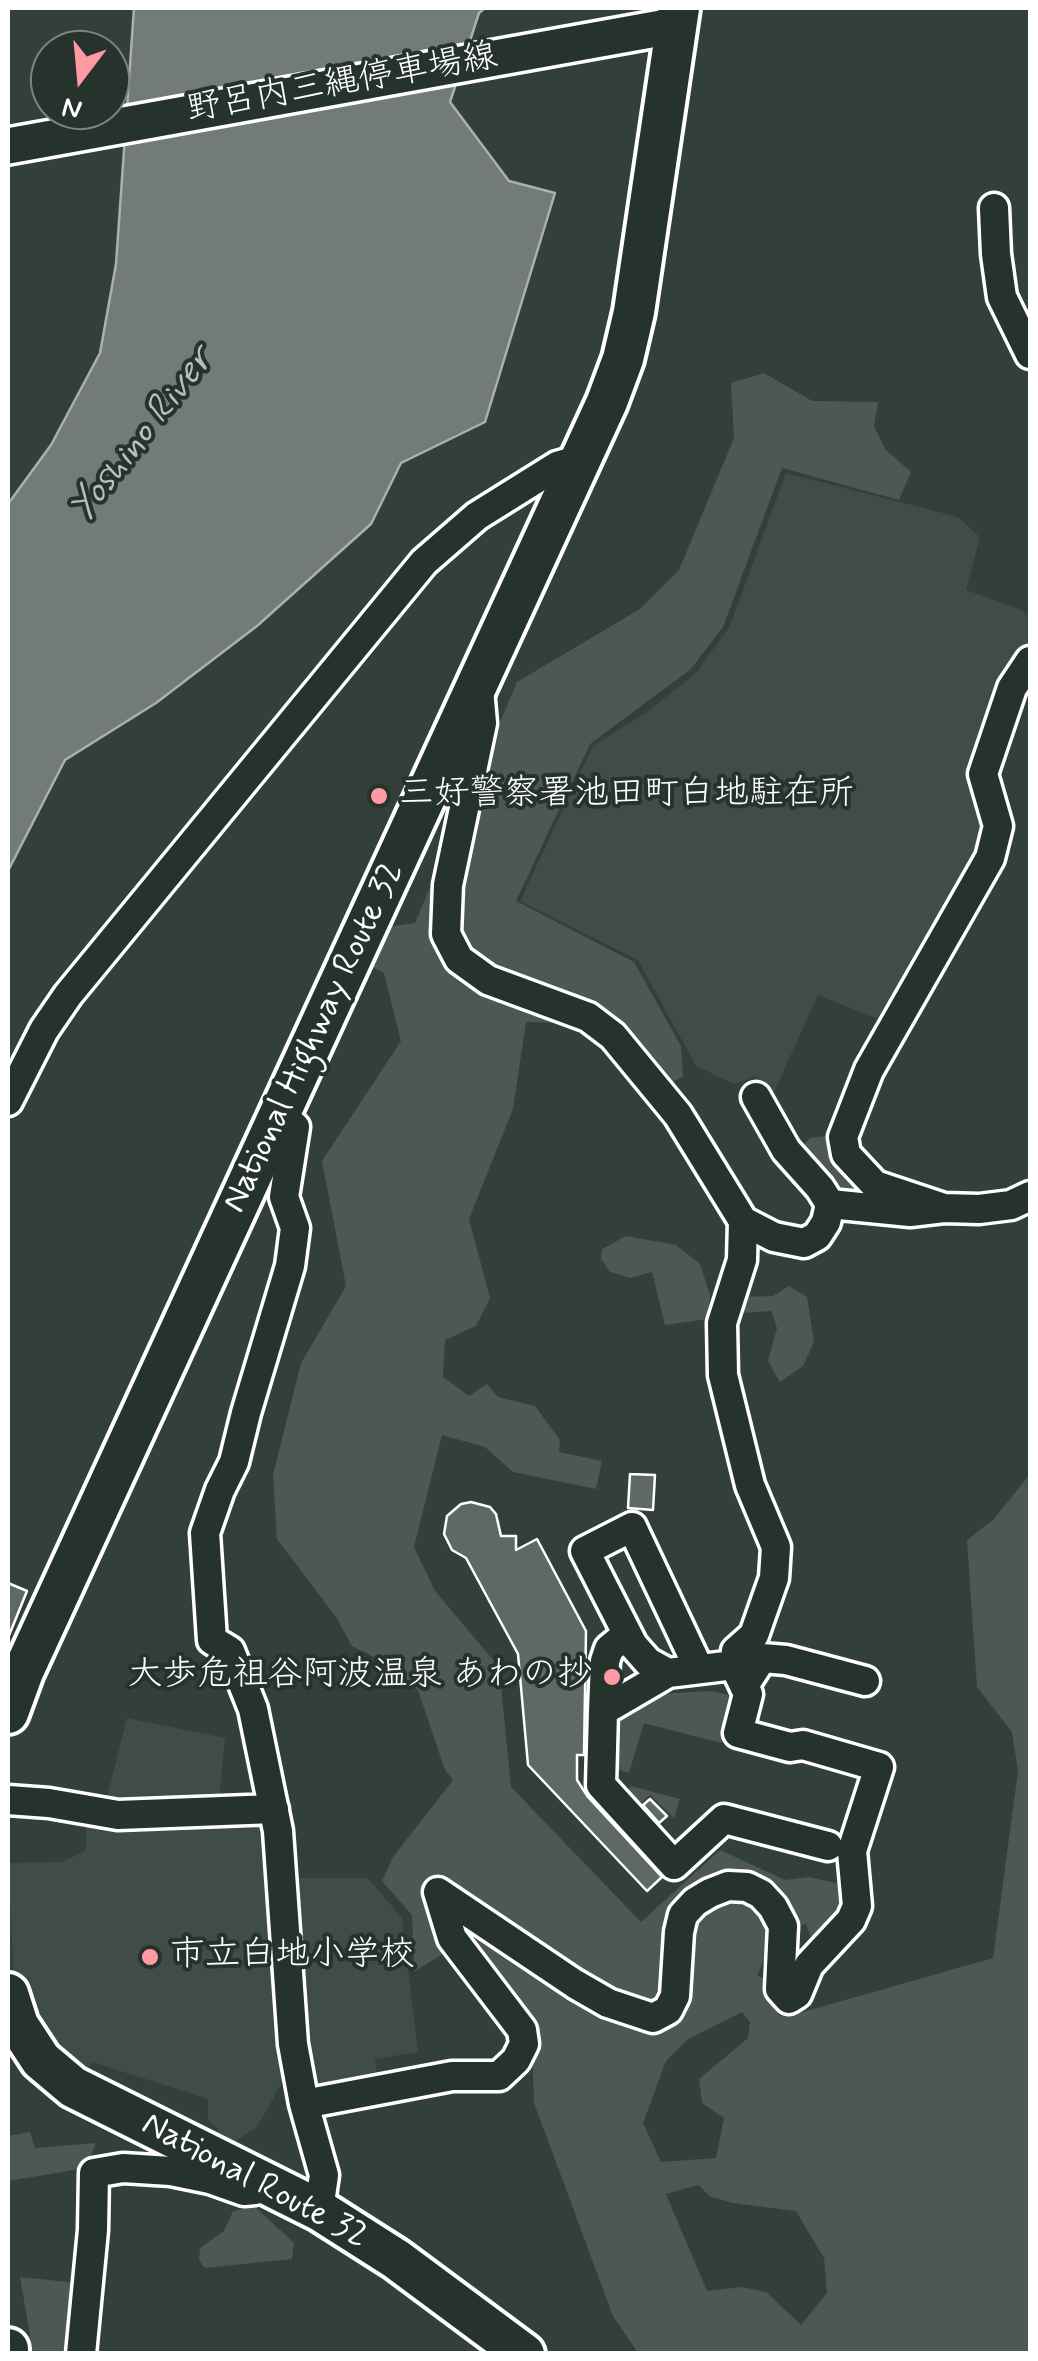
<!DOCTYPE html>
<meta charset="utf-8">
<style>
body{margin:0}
#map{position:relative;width:1038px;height:2361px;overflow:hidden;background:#333f3a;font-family:Mynerve,sans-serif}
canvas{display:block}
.frame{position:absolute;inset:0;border:10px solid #fff;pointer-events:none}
.north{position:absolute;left:30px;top:30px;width:100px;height:100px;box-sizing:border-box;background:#26332d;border:2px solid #7d8581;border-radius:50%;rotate:196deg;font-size:28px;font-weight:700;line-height:40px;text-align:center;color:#fff}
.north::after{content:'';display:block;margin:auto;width:35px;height:45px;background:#ff9aa2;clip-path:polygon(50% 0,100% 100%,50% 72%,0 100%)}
</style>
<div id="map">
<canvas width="1038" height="2361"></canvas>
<div class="frame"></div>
<div class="north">N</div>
</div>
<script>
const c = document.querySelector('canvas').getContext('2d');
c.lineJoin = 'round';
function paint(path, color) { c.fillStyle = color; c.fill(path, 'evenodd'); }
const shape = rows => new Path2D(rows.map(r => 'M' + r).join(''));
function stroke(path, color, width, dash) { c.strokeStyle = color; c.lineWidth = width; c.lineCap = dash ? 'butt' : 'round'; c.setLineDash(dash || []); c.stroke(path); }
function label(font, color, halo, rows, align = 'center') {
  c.font = font + ' Mynerve,"Klee One",sans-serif'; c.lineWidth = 8; c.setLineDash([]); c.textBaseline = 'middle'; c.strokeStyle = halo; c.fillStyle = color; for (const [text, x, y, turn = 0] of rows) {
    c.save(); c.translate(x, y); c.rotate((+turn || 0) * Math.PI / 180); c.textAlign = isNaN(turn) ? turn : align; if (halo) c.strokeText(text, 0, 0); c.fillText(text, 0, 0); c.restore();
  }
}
const built = shape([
 [786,473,958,517,980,537,966,590,1020,609,1030,617,1030,648,1008,679,991,833,886,1022,818,995,770,1101,756,1076,734,1084,696,1066,638,960,520,901,593,746,645,713,694,675,729,628],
 [127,1718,225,1738,218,1814,270,1813,291,2066,258,2126,236,2141,221,2138,218,2129,208,2120,208,2099,92,2062,80,2081,46,2055,14,1982,8,1863,62,1862,86,1850,86,1818,102,1818],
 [288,1878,368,1878,402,1918,418,2052,375,2059,377,2075,309,2090]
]);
const green = shape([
 [764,373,812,401,878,402,874,426,885,449,911,472,899,500,782,468,723,627,691,669,590,744,516,901,634,962,681,1046,683,1076,671,1083,655,1082,581,1023,526,1022,513,1109,469,1219,490,1298,476,1326,445,1340,443,1377,469,1396,487,1384,498,1397,535,1406,560,1440,559,1452,602,1461,596,1489,513,1472,485,1447,442,1435,414,1547,435,1591,499,1667,511,1787,641,1922,720,1850,785,1880,809,1877,849,1886,848,1907,815,1949,806,1924,788,1929,770,1946,757,1975,770,1982,775,2010,780,2016,789,2016,993,1958,1018,1771,1012,1732,977,1687,967,1540,994,1519,1030,1474,1030,2353,638,2353,613,2316,534,2103,531,2017,449,1950,414,1972,412,1915,382,1881,393,1857,453,1780,445,1770,418,1690,388,1664,352,1646,336,1617,277,1539,273,1475,301,1363,346,1286,322,1161,401,1041,384,973,367,964,386,927,415,923,517,682,640,609,679,570,734,438,731,383],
 [742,2012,750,2022,748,2038,699,2079,702,2103,724,2118,716,2158,661,2162,643,2123,666,2061,688,2039],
 [698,2185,711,2197,733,2203,796,2211,824,2258,827,2293,801,2325,766,2292,742,2287,707,2291,666,2194],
 [835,1135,876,1196,846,1194,802,1147,810,1138],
 [626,1236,676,1245,700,1264,710,1295,708,1319,665,1325,652,1272,630,1278,610,1272,601,1259,602,1249],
 [789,1286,807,1297,814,1342,803,1366,780,1382,768,1361,777,1328,771,1311,741,1313,740,1302,743,1297,773,1296],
 [712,1691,733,1696,721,1743,644,1723,629,1773,616,1769,615,1721,650,1698,672,1693],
 [631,1786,680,1799,674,1818,650,1795,635,1808,623,1796],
 [30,2132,35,2148,96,2143,86,2168,8,2181,8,2136],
 [254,2206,294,2243,292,2259,205,2268,199,2260,200,2248,224,2231,233,2211],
 [20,2277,78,2283,78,2353,33,2353]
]);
const water = shape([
 [134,8,485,8,479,13,450,102,509,181,555,193,485,422,401,463,371,524,257,626,156,703,65,760,8,871,8,504,51,445,100,353,116,264,134,8]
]);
const building = shape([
 [630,1474,655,1475,653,1510,628,1508,630,1474],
 [471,1502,490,1507,496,1514,501,1536,516,1536,516,1550,537,1539,586,1631,584,1755,577,1755,577,1780,588,1797,662,1877,647,1891,528,1765,518,1654,466,1558,452,1550,444,1534,447,1516,461,1504,471,1502],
 [8,1583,27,1591,8,1638,8,1583],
 [650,1799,667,1816,659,1823,643,1805,650,1799]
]);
const minor = shape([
 [994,208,996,254,1002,297,1030,354],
 [479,689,482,723,448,885,446,934,459,959,488,980,588,1017,613,1036,678,1115,743,1221,774,1237,804,1243,817,1236,826,1222,830,1204],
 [756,1097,786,1150,820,1188,830,1204,910,1212,944,1208,979,1209,1011,1205,1030,1196],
 [8,1101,44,1030,68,995,424,562,477,516,557,466,581,459],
 [280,1113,295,1127,284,1197,295,1228,290,1266,246,1413,234,1462,220,1490,205,1533,212,1640,230,1651,253,1709,278,1831,293,2044,304,2104,324,2175,319,2210],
 [944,1208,875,1185,846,1154,843,1137,869,1070,990,858,998,826,983,774,1012,688,1030,661],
 [698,1667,632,1527,585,1551,633,1645,648,1662,668,1673,734,1665],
 [668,1673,603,1711,601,1785,674,1865,724,1819,828,1846],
 [744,1686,762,1658,786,1660,865,1681],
 [603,1711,605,1661,609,1649,627,1634],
 [8,1800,49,1803,118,1815,274,1809],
 [304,2104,452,2076,499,2076,516,2060,524,2044,522,2030,452,1938,438,1892,575,1984,608,2003,653,2018,668,2010,675,1996,679,1932,683,1915,695,1902,710,1893,728,1886,747,1887,761,1894,773,1907,783,1926,780,1989,789,1999,797,1994,809,1965,851,1920,857,1906,852,1851,879,1767,803,1745,790,1747,738,1733,748,1694,734,1665,736,1651,754,1635,774,1578,776,1547,750,1485,723,1375,722,1323,742,1260,743,1221],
 [81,2354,93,2230,94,2173,123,2168,171,2171,210,2179,244,2191,255,2190]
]);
const major = shape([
 [8,146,678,25]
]);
const highway = shape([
 [8,1713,23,1672,607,402,623,359,634,312,679,8],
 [8,1994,18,2025,41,2060,73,2087,319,2210,396,2259,524,2354],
 [8,2349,8,2354]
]);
const markers = [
 [379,796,10,"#ff9aa2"],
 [612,1677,10,"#ff9aa2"],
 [150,1957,10,"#ff9aa2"]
];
const streetNames = [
 ["野呂内三縄停車場線",342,85,-10],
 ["National Highway Route 32",315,1038,-65],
 ["National Route 32",254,2182,28]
];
const poiNames = [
 ["三好警察署池田町白地駐在所",399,796],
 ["大歩危祖谷阿波温泉 あわの抄",592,1677,"right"],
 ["市立白地小学校",170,1957]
];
const waterNames = [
 ["Yoshino River",143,436,-52]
];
paint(built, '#404c47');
paint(green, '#4d5853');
paint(water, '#737b78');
stroke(water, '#abb0ae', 2.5);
paint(building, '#5f6964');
stroke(building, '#fff', 2.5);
stroke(minor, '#fff', 35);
stroke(major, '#fff', 42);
stroke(highway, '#fff', 48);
stroke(minor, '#26332d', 28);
stroke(major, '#26332d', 35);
stroke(highway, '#26332d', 40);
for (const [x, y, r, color] of markers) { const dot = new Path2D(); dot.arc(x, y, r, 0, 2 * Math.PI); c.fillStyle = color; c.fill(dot); stroke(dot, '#26332d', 4); }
label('35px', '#fff', '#26332d', streetNames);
label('35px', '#fff', '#26332d', poiNames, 'left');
label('italic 38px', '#b9bdbc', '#26332d', waterNames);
</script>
